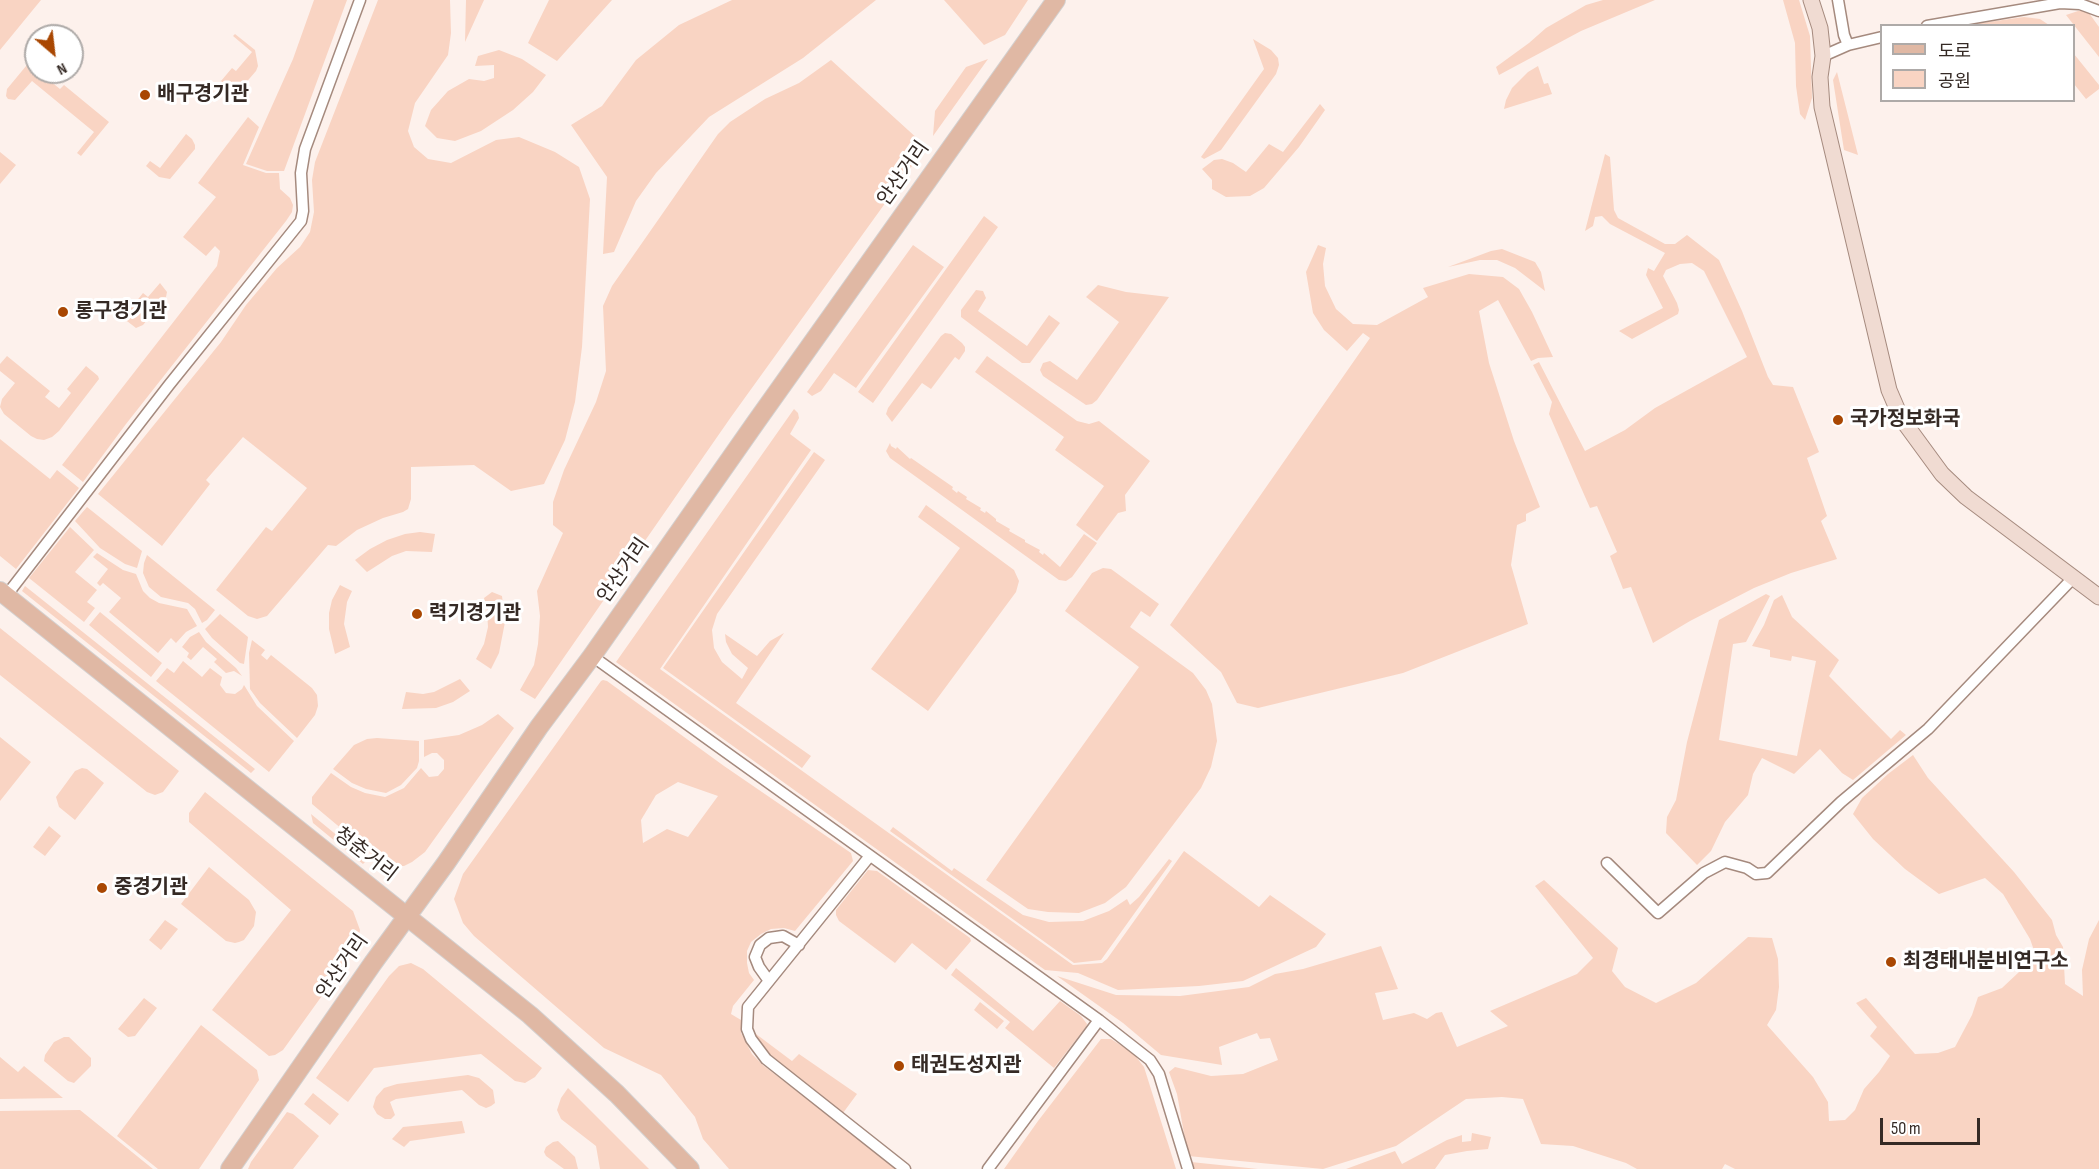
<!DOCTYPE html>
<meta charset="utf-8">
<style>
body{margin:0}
#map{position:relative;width:2099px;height:1169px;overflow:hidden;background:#fdf1ec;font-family:"Sofia Sans Condensed","Noto Sans KR",sans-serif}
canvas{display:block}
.legend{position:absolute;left:1880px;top:24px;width:195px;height:78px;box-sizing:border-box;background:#fff;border:2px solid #aeaaa8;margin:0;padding:8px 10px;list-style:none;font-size:18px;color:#352a25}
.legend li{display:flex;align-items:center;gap:12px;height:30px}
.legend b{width:30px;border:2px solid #aeaaa8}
.north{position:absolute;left:24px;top:24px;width:60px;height:60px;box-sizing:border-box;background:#fff;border:2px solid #aeaaa8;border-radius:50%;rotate:152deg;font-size:16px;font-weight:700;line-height:24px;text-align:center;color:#352a25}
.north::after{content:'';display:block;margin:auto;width:21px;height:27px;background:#a94702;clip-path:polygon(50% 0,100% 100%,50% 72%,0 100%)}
.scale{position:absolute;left:1880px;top:1118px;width:100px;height:27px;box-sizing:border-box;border:3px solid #352a25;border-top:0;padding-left:8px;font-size:18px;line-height:21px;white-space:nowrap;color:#352a25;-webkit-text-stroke:4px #fff;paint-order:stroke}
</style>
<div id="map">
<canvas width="2099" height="1169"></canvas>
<ul class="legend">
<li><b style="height:8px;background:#e0b8a4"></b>도로</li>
<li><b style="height:16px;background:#f9d4c3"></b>공원</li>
</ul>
<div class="north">N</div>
<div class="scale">50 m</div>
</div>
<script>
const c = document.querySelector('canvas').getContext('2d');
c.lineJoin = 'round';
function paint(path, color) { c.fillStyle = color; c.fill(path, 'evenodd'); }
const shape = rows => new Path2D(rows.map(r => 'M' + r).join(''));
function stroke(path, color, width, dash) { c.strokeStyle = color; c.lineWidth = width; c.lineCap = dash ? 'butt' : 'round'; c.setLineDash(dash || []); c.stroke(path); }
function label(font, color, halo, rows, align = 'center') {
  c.font = font + ' "Sofia Sans Condensed","Noto Sans KR",sans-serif'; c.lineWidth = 6; c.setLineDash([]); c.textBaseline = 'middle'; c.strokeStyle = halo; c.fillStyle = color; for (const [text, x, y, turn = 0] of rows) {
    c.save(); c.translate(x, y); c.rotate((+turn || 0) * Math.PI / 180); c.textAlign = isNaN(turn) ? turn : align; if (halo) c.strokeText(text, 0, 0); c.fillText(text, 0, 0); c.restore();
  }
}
const green = shape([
 [0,0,41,0,0,50],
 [314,0,347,0,284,171,267,171,246,164,293,59],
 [378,0,450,0,451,33,448,55,415,103,408,131,414,147,428,159,451,163,496,140,519,137,555,152,579,167,590,199,582,347,575,402,565,440,544,484,511,491,474,465,411,467,411,499,408,509,403,512,383,518,357,530,336,546,328,545,267,616,257,619,248,616,216,590,266,527,272,531,307,488,243,437,206,480,210,484,162,546,98,494,221,342,246,305,277,268,300,247,310,232,314,212,312,180,315,162],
 [466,0,484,0,465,42],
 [549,0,612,0,557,61,528,43],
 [732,0,876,0,803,58,709,117,656,173,636,201,614,252,603,254,607,177,571,125,602,106,636,60,679,25],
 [944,0,1028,0,1005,35,984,45],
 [1603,0,1655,0,1581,31,1499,75,1496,67,1529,43,1546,28,1586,5],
 [1783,0,1799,0,1810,36,1812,98,1805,120,1800,114,1796,86,1795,43],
 [2078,11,2084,11,2089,13,2099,27,2099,57,2066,15],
 [2024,17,2040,19,2049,25,1960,26],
 [235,34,255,50,258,66,256,71,237,93,221,81,232,68,236,71,252,52,233,36],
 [1253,39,1271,50,1278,58,1279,65,1276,74,1221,150,1204,159,1201,157,1264,69],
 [499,50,522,59,546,75,533,92,513,110,481,131,455,141,437,138,425,126,431,110,448,91,469,79,484,81,494,78,494,65,475,66,478,56],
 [36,54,36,72,39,72,60,89,64,85,109,122,81,156,77,153,94,132,32,81,15,100,8,99,6,96,7,89],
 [2074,54,2099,85,2099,89,2086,99,2074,84],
 [988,59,933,136,935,111,966,67],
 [831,60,919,140,917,159,731,417,535,699,520,690,534,665,538,644,540,616,537,591,563,533,553,525,553,502,564,470,596,402,606,371,603,306,612,286,718,134,730,122,765,99,799,83],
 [1538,66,1544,84,1548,83,1552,94,1504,109,1506,100,1512,88,1528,72],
 [1837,72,1858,155,1844,150,1833,80],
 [1320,104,1325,110,1299,147,1264,188,1250,196,1226,197,1212,189,1212,180,1202,169,1214,160,1222,159,1233,163,1246,172,1269,144,1283,152],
 [248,117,259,127,243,165,266,173,279,173,280,189,290,198,293,205,292,212,286,221,126,424,83,482,62,465,217,266,220,251,215,246,206,256,183,237,216,197,198,183],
 [186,134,192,139,195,145,195,149,170,179,159,177,146,166,150,161,160,168],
 [0,152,16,165,0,184],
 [1605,154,1610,157,1614,210,1618,218,1665,244,1675,244,1687,235,1719,260,1742,311,1768,377,1773,385,1793,387,1819,452,1807,458,1827,516,1821,521,1837,559,1791,573,1754,588,1690,621,1653,643,1631,587,1623,589,1610,556,1617,552,1597,506,1590,508,1579,483,1549,414,1552,402,1533,365,1539,362,1585,451,1625,430,1655,408,1747,357,1704,271,1692,263,1680,264,1666,270,1663,276,1677,303,1679,310,1678,314,1632,339,1619,331,1663,308,1646,275,1648,268,1654,271,1665,253,1610,224,1602,216,1595,217,1593,226,1585,231],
 [984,216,998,227,873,403,858,392],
 [913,245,944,267,856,388,834,373,821,391,812,396,807,392],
 [1318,245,1326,248,1323,264,1325,286,1336,309,1353,324,1377,325,1428,297,1423,288,1469,274,1503,277,1519,289,1532,312,1553,357,1538,358,1531,361,1498,300,1479,311,1489,363,1514,441,1540,507,1526,514,1526,521,1517,525,1511,565,1528,624,1403,673,1258,708,1237,703,1221,672,1170,625,1370,338,1363,333,1347,351,1324,330,1313,313,1306,272],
 [1502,249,1535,262,1541,272,1545,291,1515,268,1497,260,1480,260,1448,267,1491,251],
 [160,283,167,292,166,297,143,325,136,328,123,318,143,293,148,297],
 [1098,285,1126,292,1169,297,1097,400,1092,404,1086,405,1043,376,1040,370,1043,363,1050,361,1077,380,1119,322,1086,297],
 [976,290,983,291,986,298,978,311,1027,346,1049,315,1060,323,1030,363,1022,363,961,317,961,310],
 [945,333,951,334,962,343,965,347,965,351,959,360,955,357,931,389,922,383,892,422,886,414,888,408,941,336],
 [7,356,50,391,45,397,59,408,71,393,67,389,86,366,98,376,99,379,59,431,52,437,44,440,37,439,31,436,4,414,0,407,2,399,15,383,0,371,0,364],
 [987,356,1077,421,1089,424,1099,421,1150,461,1125,495,1126,511,1118,513,1097,541,1076,525,1104,486,1055,450,1064,437,975,372],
 [794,409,798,413,799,418,790,434,811,450,660,669,1073,965,1102,963,1107,959,1184,851,1259,907,1270,895,1326,934,1316,947,1243,981,1199,986,1118,990,1078,973,1045,970,616,662],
 [0,439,50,479,57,470,79,488,16,569,0,556],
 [890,443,891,446,896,449,897,447,910,459,911,458,953,487,952,489,957,493,958,491,967,497,966,499,981,508,980,510,985,513,986,511,996,519,996,521,1010,529,1009,531,1025,540,1025,542,1040,550,1039,552,1043,555,1044,553,1060,567,1084,534,1097,543,1072,577,1066,581,1059,580,890,458,886,451],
 [814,452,825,460,717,614,712,630,714,648,722,662,742,679,748,668,732,654,726,642,725,634,757,656,770,641,784,633,736,703,811,756,802,768,663,668],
 [926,505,1014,570,1019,581,1016,592,928,711,871,669,960,548,918,517],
 [87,507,142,551,137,568,125,564,100,548,75,521],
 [70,527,94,550,75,572,97,590,87,602,95,608,84,622,29,578],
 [420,532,435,534,432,552,406,551,392,556,367,572,355,560,370,549,387,540,405,534],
 [97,553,123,570,136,574,143,591,150,598,159,603,187,609,197,626,186,632,176,643,171,638,158,653,109,612,121,598,103,583,100,586,97,583,108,569,93,557],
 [147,555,215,610,207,620,202,623,195,609,188,603,161,597,149,587,143,573,144,563],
 [1103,568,1111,569,1159,604,1150,617,1141,611,1130,627,1193,673,1206,690,1212,704,1217,741,1211,767,1201,788,1126,887,1105,903,1079,913,1048,912,1028,909,986,880,1139,667,1065,611,1092,573],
 [340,585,352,591,347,602,344,624,350,647,335,654,329,629,329,613,332,600],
 [25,586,255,769,251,773,22,591],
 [492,592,502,596,505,622,499,653,491,669,476,659,484,644,488,627,487,611,484,598],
 [1766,594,1770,596,1746,642,1733,644,1719,740,1797,756,1816,661,1792,656,1791,661,1770,657,1770,650,1752,646,1764,625,1774,600,1782,595,1792,617,1839,660,1829,676,1891,739,1900,730,1906,735,1853,780,1842,773,1820,749,1794,774,1762,758,1753,774,1748,795,1725,822,1711,851,1697,865,1666,833,1667,817,1676,800,1687,742,1719,620],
 [100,612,162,663,151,677,89,625],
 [220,614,248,637,244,664,240,663,212,638,205,629],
 [0,628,179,771,163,792,155,795,147,792,0,675],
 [199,632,206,642,236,668,242,676,234,671,226,673,214,662,217,659,203,647,191,660,187,657,189,653,182,647,190,637],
 [252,640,265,650,261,655,267,660,271,655,312,688,317,695,318,706,315,715,297,738,260,703,250,689,249,653],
 [183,661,202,677,210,668,222,677,220,685,226,693,235,694,242,689,244,685,257,706,294,741,269,772,156,681,167,668,174,673],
 [460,679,470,691,453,702,436,708,402,709,406,692,423,694,434,692],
 [603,680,607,681,724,766,851,853,853,861,795,931,784,928,771,929,761,934,751,942,747,951,747,963,749,973,754,980,733,1006,731,1014,741,1020,741,1033,752,1054,764,1066,848,1130,896,1169,729,1169,703,1139,695,1117,661,1075,604,1048,474,936,463,923,454,899,463,874,601,681],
 [678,782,718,796,688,837,667,829,643,843,641,820,656,795],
 [498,714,514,728,425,852,412,862,404,866,397,866,374,856,312,804,312,797,331,773,351,787,365,793,385,797,404,788,421,768,429,777,438,776,444,769,444,760,437,753,432,753,424,757,424,740,459,735,482,725],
 [0,737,31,762,0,801],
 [377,738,419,741,419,761,417,768,401,785,386,793,366,789,352,783,333,769,354,745,367,739],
 [1913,755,1928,778,2014,872,2052,920,2056,935,2063,947,2065,984,2083,996,2082,970,2089,939,2099,920,2099,1169,1735,1169,1725,1164,1722,1169,1637,1169,1626,1163,1573,1146,1541,1144,1523,1099,1502,1097,1466,1099,1396,1146,1323,1169,1188,1156,1177,1094,1169,1072,1175,1067,1211,1076,1243,1074,1278,1060,1270,1038,1260,1039,1257,1033,1219,1047,1222,1065,1161,1055,1123,1023,1057,976,1116,995,1180,996,1249,987,1275,974,1303,969,1381,946,1398,989,1375,993,1383,1020,1414,1013,1427,1019,1436,1013,1442,1012,1457,1047,1508,1026,1490,1011,1577,974,1593,958,1535,886,1544,880,1618,948,1612,971,1625,987,1656,1003,1696,983,1748,937,1772,938,1778,959,1779,987,1776,1010,1767,1025,1813,1077,1828,1102,1829,1121,1845,1120,1855,1110,1864,1089,1879,1072,1890,1056,1870,1036,1877,1027,1856,1003,1866,998,1915,1054,1938,1053,1955,1047,1972,1015,1978,997,2002,988,2036,956,2030,939,2003,894,1985,878,1939,894,1905,869,1873,839,1853,814,1862,798,1888,774],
 [82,768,87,769,104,783,75,820,59,807,56,797,75,771],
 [205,792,353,911,360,930,357,947,283,1050,275,1055,269,1056,212,1010,291,910,189,822,189,813],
 [311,814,367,860,363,864,313,823],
 [49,826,61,836,45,856,33,847],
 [893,827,952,871,954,868,1023,915,1049,922,1083,921,1109,911,1127,899,1130,905,1139,897,1169,859,1172,861,1101,960,1074,963,890,831],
 [209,867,249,900,256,912,254,926,244,940,239,942,235,943,226,941,181,904],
 [868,870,877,871,970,938,971,941,946,970,912,943,895,963,839,921,836,915,836,910],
 [165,920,178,929,161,950,149,940],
 [411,963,423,969,542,1068,535,1077,525,1083,515,1081,481,1054,374,1068,348,1102,316,1078,389,976,399,966],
 [956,968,1033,1031,1060,1001,1081,1016,1087,1024,1086,1027,1054,1068,1005,1028,1010,1022,951,975],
 [144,998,157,1008,135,1036,128,1037,118,1029],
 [980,1002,1004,1021,997,1029,974,1010],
 [201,1025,257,1070,259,1080,199,1169,158,1169,117,1136],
 [752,1031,792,1061,799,1054,857,1094,843,1113,767,1052,757,1042],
 [64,1037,69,1037,91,1058,91,1066,74,1083,68,1081,44,1061,45,1055,54,1042],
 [1101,1039,1111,1039,1133,1053,1144,1067,1176,1169,1004,1169,1038,1121],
 [0,1057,18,1072,24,1066,63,1098,0,1099],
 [468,1075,479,1078,493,1090,495,1103,491,1106,486,1108,479,1105,462,1090,396,1099,390,1102,395,1115,391,1119,385,1119,377,1114,373,1107,376,1097,384,1088,397,1084],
 [568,1088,649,1169,600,1169,596,1146,561,1119,557,1110,561,1098],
 [313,1093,339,1114,330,1125,304,1104],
 [80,1110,153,1169,0,1169,0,1111],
 [287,1112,293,1114,319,1136,293,1169,248,1169,251,1162],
 [462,1121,465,1133,410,1141,404,1147,392,1139,403,1127],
 [1472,1133,1491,1137,1488,1149,1467,1151,1445,1155,1435,1169,1346,1169,1395,1151,1402,1164,1447,1140,1462,1135,1462,1142,1471,1141],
 [558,1141,575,1157,578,1169,564,1169,546,1156,544,1152,546,1147,553,1142],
 [1191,1162,1258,1169,1260,1169,1193,1169]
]);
const street = shape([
 [1838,0,1844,35,1848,45],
 [1927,26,2060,3,2080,4,2099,11],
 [1823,56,1848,45,1882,37],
 [6,596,169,385,301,221,303,211,301,173,305,149,360,0],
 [592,656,1099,1020,1150,1060,1159,1074,1188,1169],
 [869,857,748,1007,747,1029,751,1039,766,1059,905,1169],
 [1607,863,1658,913,1704,873,1725,862,1747,868,1756,874,1767,873,1841,802,1928,729,2074,577],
 [769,981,759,967,755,957,760,945,769,938,783,936,799,945],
 [988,1169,1099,1020]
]);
const secondary = shape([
 [1811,0,1820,28,1823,56,1820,77,1822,107,1889,390,1901,418,1942,474,1966,497,2099,597]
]);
const primary = shape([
 [0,591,530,1015,617,1094,690,1169],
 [230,1169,373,963,446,863,539,727,592,656,756,422,1056,0]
]);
const markers = [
 [145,95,6,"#a94702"],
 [63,312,6,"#a94702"],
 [1838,420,6,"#a94702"],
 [417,614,6,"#a94702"],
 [102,888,6,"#a94702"],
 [1891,962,6,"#a94702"],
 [899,1066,6,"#a94702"]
];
const poiNames = [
 ["배구경기관",157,95],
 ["롱구경기관",75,312],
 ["국가정보화국",1850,420],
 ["력기경기관",429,614],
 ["중경기관",114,888],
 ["최경태내분비연구소",1903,962],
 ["태권도성지관",911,1066]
];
const streetNames = [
 ["안산거리",904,174,-55],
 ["안산거리",624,571,-55],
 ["청춘거리",365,855,38],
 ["안산거리",343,967,-55]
];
paint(green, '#f9d4c3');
stroke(street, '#a58a7e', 13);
stroke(secondary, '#a58a7e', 17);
stroke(primary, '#d3d0cf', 20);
stroke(street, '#fff', 10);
stroke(secondary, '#f0dbd2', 15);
stroke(primary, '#e0b8a4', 18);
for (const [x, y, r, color] of markers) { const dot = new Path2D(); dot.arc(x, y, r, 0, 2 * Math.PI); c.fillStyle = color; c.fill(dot); stroke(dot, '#fff', 2); }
label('bold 20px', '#352a25', '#fff', poiNames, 'left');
label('20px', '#352a25', '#fff', streetNames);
</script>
